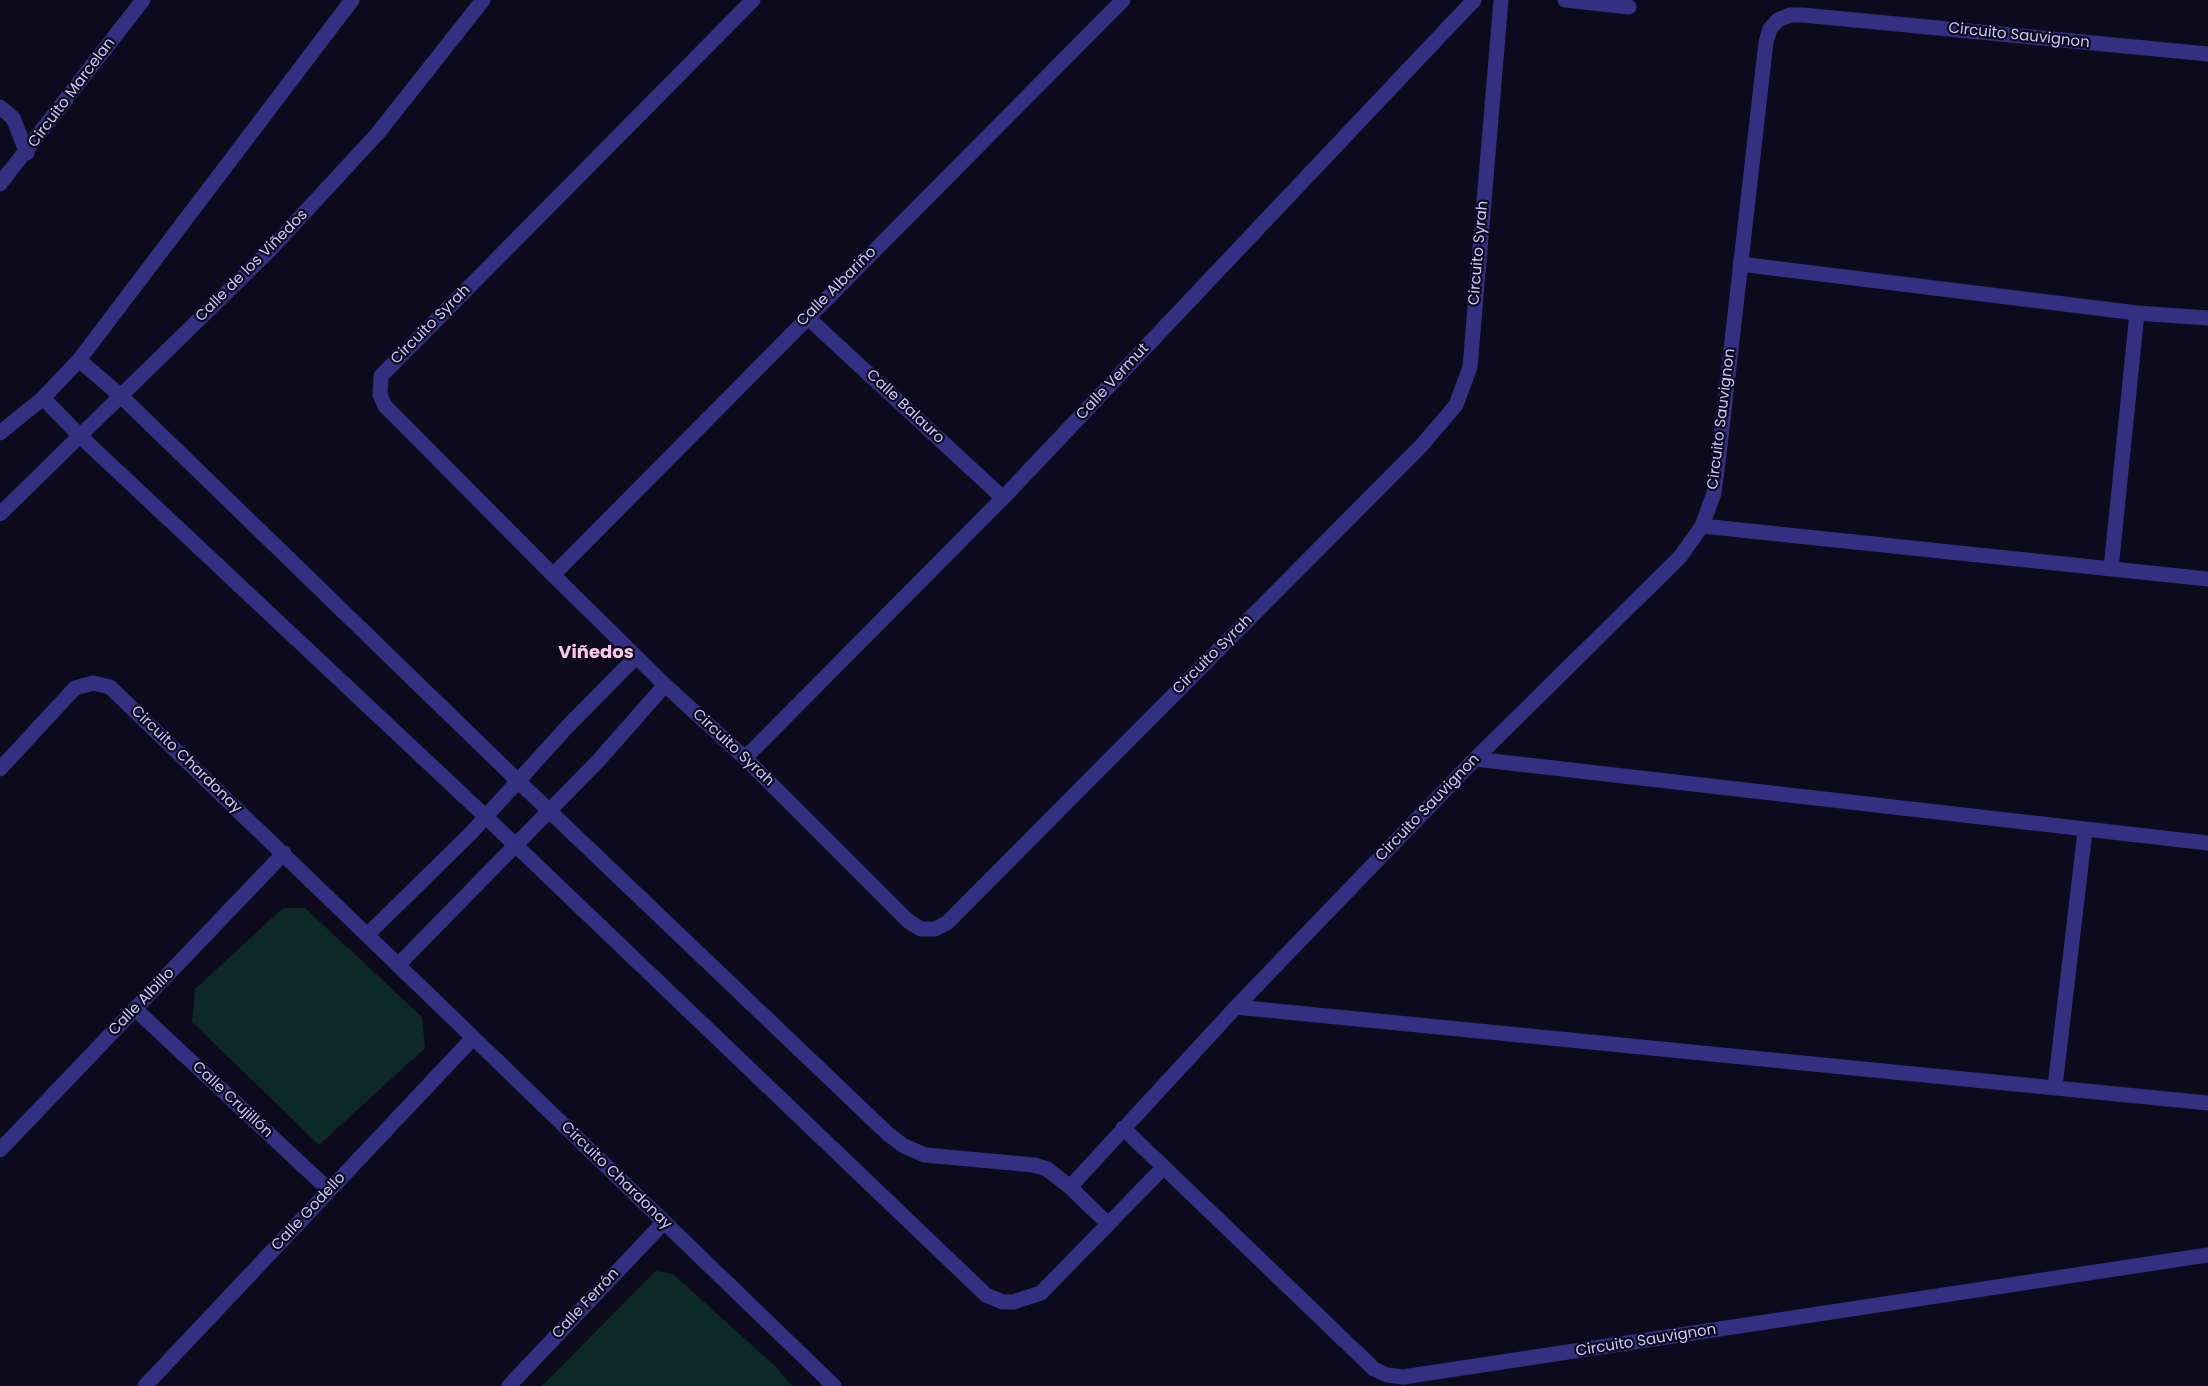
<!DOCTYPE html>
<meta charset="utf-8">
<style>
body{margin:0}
canvas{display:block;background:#0d0a1d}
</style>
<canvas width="2208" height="1386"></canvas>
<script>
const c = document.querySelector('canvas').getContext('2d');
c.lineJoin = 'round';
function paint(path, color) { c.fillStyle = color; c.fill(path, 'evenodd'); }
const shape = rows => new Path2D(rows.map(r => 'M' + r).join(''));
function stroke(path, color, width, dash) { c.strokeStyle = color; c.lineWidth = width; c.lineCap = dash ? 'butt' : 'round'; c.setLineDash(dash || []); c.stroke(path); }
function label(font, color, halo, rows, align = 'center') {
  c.font = font + ' Poppins,sans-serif'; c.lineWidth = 4.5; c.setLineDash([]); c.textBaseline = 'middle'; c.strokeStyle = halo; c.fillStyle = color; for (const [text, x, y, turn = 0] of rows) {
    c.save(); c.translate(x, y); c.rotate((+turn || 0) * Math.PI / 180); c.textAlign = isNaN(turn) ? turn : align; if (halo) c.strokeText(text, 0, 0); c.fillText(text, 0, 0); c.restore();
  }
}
const green = shape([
 [283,908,305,908,422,1017,425,1048,319,1145,192,1022,195,989],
 [656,1271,673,1274,777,1368,792,1386,542,1386]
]);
const street = shape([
 [753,0,381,376,380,395,385,406,553,575,665,685,745,758,908,921,921,929,935,929,947,923,1421,446,1456,405,1470,367,1501,0],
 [1565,0,1629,7],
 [0,107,13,118,27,153],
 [0,184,143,0],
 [1740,264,2137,313,2208,318],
 [807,317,1003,498],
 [79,360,121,396,518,781,888,1134,904,1146,925,1155,1034,1165,1047,1169,1070,1187,1108,1224],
 [43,398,79,435,485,816,986,1295,1003,1302,1013,1302,1041,1293,1163,1168],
 [0,433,43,398,79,360,352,0],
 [0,514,269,251,378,133,483,0],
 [1702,526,2208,579],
 [2111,569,2137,313],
 [553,575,1123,0],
 [745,758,1003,498,1474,0],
 [1475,759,2208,843],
 [0,769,75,688,93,683,110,687,834,1386],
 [367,935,470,834,567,727,636,657],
 [398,965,599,760,665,685],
 [1236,1007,2208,1103],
 [135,1009,329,1190],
 [2055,1087,2085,831],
 [1123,1128,1374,1369,1387,1375,1403,1377,2208,1255],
 [0,1150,284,853],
 [1070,1187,1236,1007,1475,759,1680,557,1702,526,1714,493,1721,437,1766,42,1770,29,1778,20,1790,15,1803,15,2208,54],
 [145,1386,473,1038],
 [509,1386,664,1222]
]);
const streetNames = [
 ["Circuito Sauvignon",2019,36,6],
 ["Circuito Marcelan",72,93,-53],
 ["Circuito Syrah",1479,253,-85],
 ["Calle de los Viñedos",252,266,-45],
 ["Calle Albariño",837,287,-45],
 ["Circuito Syrah",431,325,-45],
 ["Calle Vermut",1113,382,-47],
 ["Calle Balauro",905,407,43],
 ["Circuito Sauvignon",1722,419,-83],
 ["Circuito Syrah",1213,655,-45],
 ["Circuito Syrah",733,748,43],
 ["Circuito Chardonay",186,760,44],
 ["Circuito Sauvignon",1428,808,-46],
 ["Calle Albillo",142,1002,-46],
 ["Calle Crujillón",232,1100,43],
 ["Circuito Chardonay",616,1176,44],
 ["Calle Godello",309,1212,-47],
 ["Calle Ferrón",586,1304,-47],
 ["Circuito Sauvignon",1646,1341,-9]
];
const quarterNames = [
 ["Viñedos",596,653]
];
paint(green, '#0c2827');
stroke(street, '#333081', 15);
label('15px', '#cdc6ff', '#0d0a1d', streetNames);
label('bold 18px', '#ffc8eb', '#0d0a1d', quarterNames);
</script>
